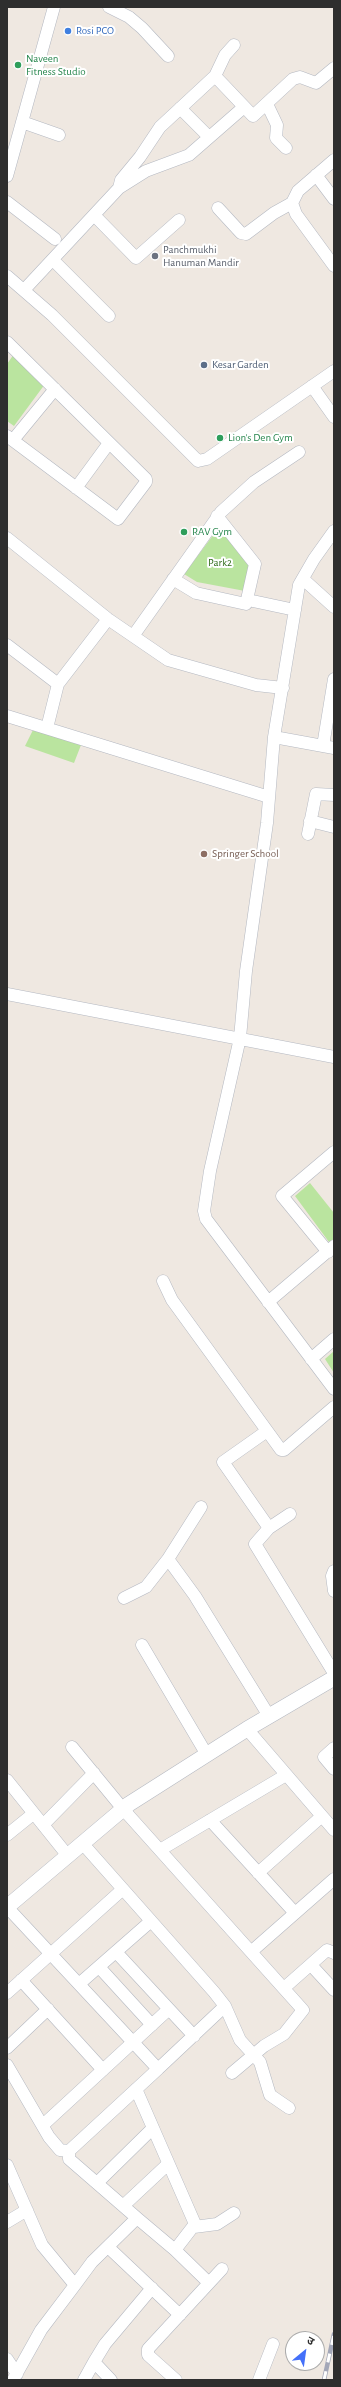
<!DOCTYPE html>
<meta charset="utf-8">
<style>
body{margin:0}
#map{position:relative;width:341px;height:2387px;overflow:hidden;background:#efe8e1;font-family:"Alegreya Sans","Noto Sans Devanagari",sans-serif}
canvas{display:block}
.frame{position:absolute;inset:0;border:8px solid #2e2e2e;pointer-events:none}
.north{position:absolute;left:285px;top:2331px;width:40px;height:40px;box-sizing:border-box;background:#fff;border:1px solid #ababab;border-radius:50%;rotate:29deg;font-size:11px;font-weight:700;line-height:16px;text-align:center;color:#2e2e2e}
.north::after{content:'';display:block;margin:auto;width:14px;height:18px;background:#4470f9;clip-path:polygon(50% 0,100% 100%,50% 72%,0 100%)}
</style>
<div id="map">
<canvas width="341" height="2387"></canvas>
<div class="frame"></div>
<div class="north">उ</div>
</div>
<script>
const c = document.querySelector('canvas').getContext('2d');
c.lineJoin = 'round';
function paint(path, color) { c.fillStyle = color; c.fill(path, 'evenodd'); }
const shape = rows => new Path2D(rows.map(r => 'M' + r).join(''));
function stroke(path, color, width, dash) { c.strokeStyle = color; c.lineWidth = width; c.lineCap = dash ? 'butt' : 'round'; c.setLineDash(dash || []); c.stroke(path); }
function label(font, color, halo, rows, align = 'center') {
  c.font = font + ' "Alegreya Sans",sans-serif'; c.lineWidth = 4; c.setLineDash([]); c.textBaseline = 'middle'; c.strokeStyle = halo; c.fillStyle = color; for (const [text, x, y, turn = 0] of rows) {
    c.save(); c.translate(x, y); c.rotate((+turn || 0) * Math.PI / 180); c.textAlign = isNaN(turn) ? turn : align; if (halo) c.strokeText(text, 0, 0); c.fillText(text, 0, 0); c.restore();
  }
}
const green = shape([
 [14,354,45,384,14,426,7,421,7,364],
 [220,526,251,565,245,591,197,582,184,574],
 [33,730,81,745,74,763,25,746],
 [310,1183,334,1213,334,1239,329,1242,295,1196],
 [334,1351,334,1373,325,1359]
]);
const minor = shape([
 [109,7,129,17,142,28,168,56],
 [215,76,253,116,293,79,300,77,316,83,334,68],
 [267,104,277,125,276,138,286,148],
 [180,108,209,137],
 [22,122,59,135],
 [334,160,298,191,292,203,296,214,334,266],
 [316,175,334,199],
 [7,176,54,7],
 [119,188,121,180,140,157,160,127,215,76,225,55,234,45],
 [7,202,55,239],
 [218,208,241,233,246,234,274,213,292,203],
 [94,215,136,258,179,220],
 [53,260,109,316],
 [7,276,52,315,198,461,207,459,334,371],
 [24,290,119,188,146,171,189,155,244,107],
 [7,342,146,479,146,482,118,519,7,436],
 [312,386,334,417],
 [13,440,55,389],
 [76,488,109,443],
 [334,531,314,559,299,585,274,737,267,823,246,971,240,1038,210,1171,204,1211,206,1219,334,1389],
 [7,538,108,619,168,660,256,685,283,688],
 [173,579,196,593,246,604,255,564,217,516],
 [303,579,334,607],
 [248,600,295,610],
 [133,636,221,512,254,482,299,452],
 [7,645,58,684],
 [7,716,269,797],
 [47,728,58,684,108,619],
 [274,737,334,748],
 [323,746,334,679],
 [310,821,334,827],
 [308,834,316,794,334,795],
 [7,994,334,1057],
 [328,1252,282,1196,334,1152],
 [163,1281,172,1300,281,1450,284,1450,334,1407],
 [268,1302,334,1246],
 [311,1359,334,1339],
 [267,1431,223,1462,269,1528,255,1544,334,1673],
 [201,1507,168,1559,195,1596,269,1716],
 [269,1528,290,1514],
 [334,1571,332,1576,334,1591],
 [124,1598,146,1587,168,1559],
 [142,1645,207,1755],
 [247,1729,334,1830],
 [72,1747,123,1809,303,2010,284,2034,264,2046,232,2073],
 [334,1748,324,1757,334,1769],
 [7,1780,68,1856],
 [210,1820,295,1913],
 [43,1825,94,1773],
 [7,1835,33,1814],
 [83,1844,214,1992,225,2006,240,2040,260,2062,270,2095,289,2108],
 [160,1850,286,1775],
 [258,1873,322,1816],
 [7,1907,158,2069,69,2151,69,2159,137,2218,92,2262,75,2285,41,2330,13,2380],
 [252,1951,334,1879],
 [116,1952,194,2036],
 [311,1965,334,1990],
 [99,1967,152,2025],
 [21,1980,103,2070],
 [79,1984,151,1921],
 [284,1988,327,1950,334,1953],
 [7,1993,123,1889],
 [7,2048,48,2009],
 [7,2065,49,2137,60,2150,69,2151],
 [158,2069,225,2006],
 [136,2089,195,2224,175,2250,137,2218],
 [43,2125,169,2009],
 [7,2165,42,2245,75,2285],
 [97,2183,153,2128],
 [123,2206,168,2164],
 [7,2222,27,2210],
 [194,2227,217,2224,234,2213],
 [108,2247,180,2315],
 [175,2250,209,2283],
 [7,2359,17,2374],
 [84,2380,94,2362],
 [111,2380,94,2362,105,2344,152,2288],
 [176,2380,148,2355,148,2349,222,2269],
 [259,2380,273,2344]
]);
const tertiary = shape([
 [7,1907,129,1804,247,1729,334,1678]
]);
const rail = shape([
 [324,2380,334,2334]
]);
const markers = [
 [68,31,4,"#3f7fe0"],
 [18,65,4,"#2e9e5b"],
 [155,256,4,"#6b7280"],
 [204,365,4,"#5c6f8a"],
 [220,438,4,"#2e9e5b"],
 [184,532,4,"#2e9e5b"],
 [204,854,4,"#8d6e63"]
];
const shopNames = [
 ["Rosi PCO",76,31]
];
const leisureNames = [
 ["Naveen",26,59],
 ["Fitness Studio",26,72],
 ["Lion's Den Gym",228,438],
 ["RAV Gym",192,532]
];
const worshipNames = [
 ["Panchmukhi",163,250],
 ["Hanuman Mandir",163,263]
];
const serviceNames = [
 ["Kesar Garden",212,365]
];
const parkNames = [
 ["Park2",220,563]
];
const educationNames = [
 ["Springer School",212,854]
];
paint(green, '#bae49f');
stroke(minor, '#b4b8c1', 13);
stroke(tertiary, '#b4b8c1', 16);
stroke(minor, '#fff', 12);
stroke(tertiary, '#fff', 15);
stroke(rail, '#a3a7b8', 4.5);
stroke(rail, '#fff', 3, [9]);
for (const [x, y, r, color] of markers) { const dot = new Path2D(); dot.arc(x, y, r, 0, 2 * Math.PI); c.fillStyle = color; c.fill(dot); stroke(dot, '#fff', 1.5); }
label('11px', '#366cbe', '#fff', shopNames, 'left');
label('11px', '#27864d', '#fff', leisureNames, 'left');
label('11px', '#5b616d', '#fff', worshipNames, 'left');
label('11px', '#4e5e75', '#fff', serviceNames, 'left');
label('11px', '#316d1c', '#fff', parkNames);
label('11px', '#785e54', '#fff', educationNames, 'left');
</script>
